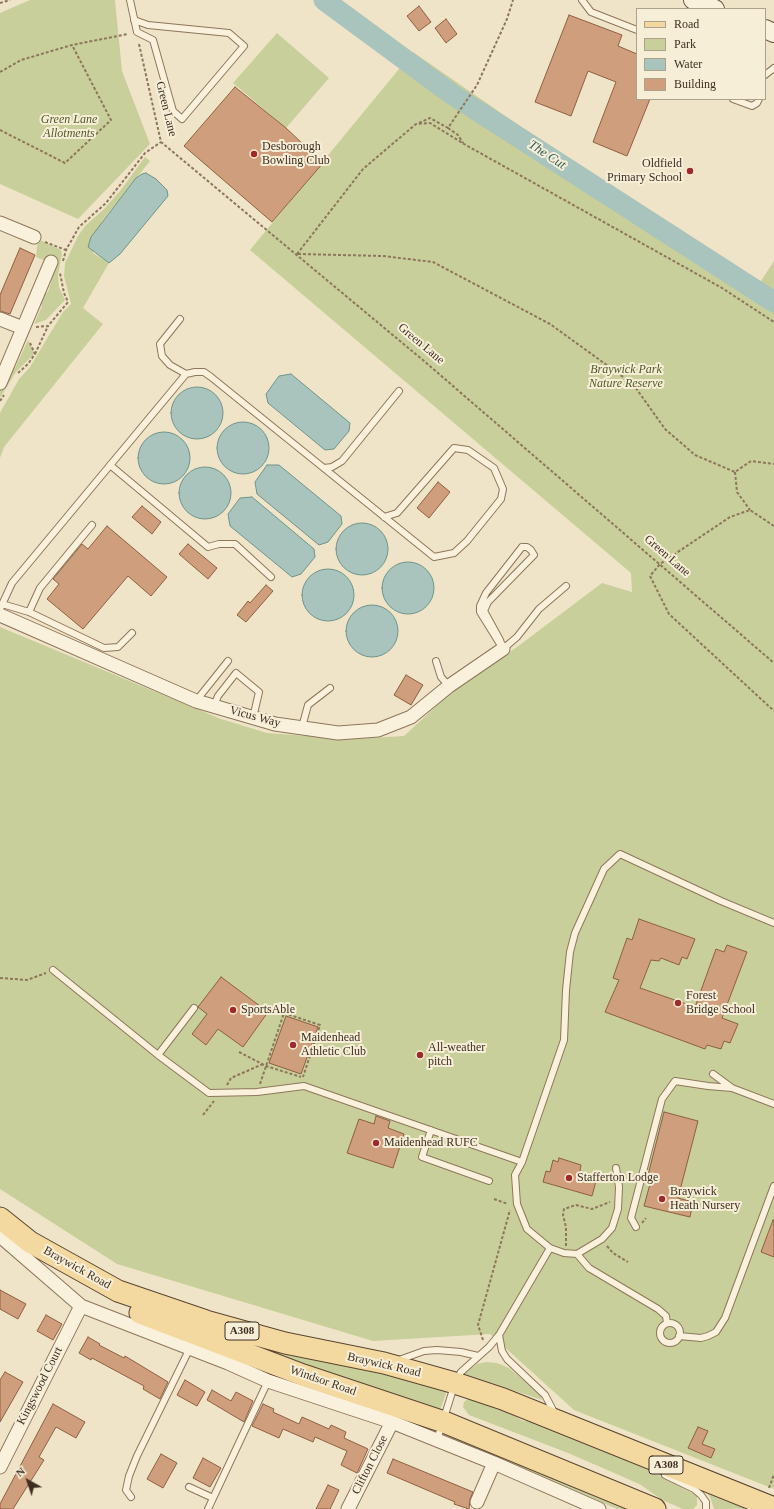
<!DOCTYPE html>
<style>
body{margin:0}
#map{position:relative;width:774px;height:1509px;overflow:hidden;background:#f0e4c8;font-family:"Times New Roman",serif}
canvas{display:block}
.legend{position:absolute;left:636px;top:8px;width:130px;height:92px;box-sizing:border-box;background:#f7eed8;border:1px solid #ada18e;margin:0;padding:5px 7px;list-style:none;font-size:12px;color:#3d2e20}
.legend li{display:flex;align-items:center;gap:8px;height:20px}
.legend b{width:20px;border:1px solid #ada18e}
.north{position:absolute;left:8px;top:1461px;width:40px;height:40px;-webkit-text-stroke:3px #f7eed8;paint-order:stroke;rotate:320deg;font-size:11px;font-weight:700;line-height:16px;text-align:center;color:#3d2e20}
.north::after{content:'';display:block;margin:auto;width:14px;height:18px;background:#3d2e20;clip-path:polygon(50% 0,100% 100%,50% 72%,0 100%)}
</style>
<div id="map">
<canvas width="774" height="1509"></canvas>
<ul class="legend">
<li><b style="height:5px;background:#f3d9a0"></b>Road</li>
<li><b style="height:11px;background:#c9cf9b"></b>Park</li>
<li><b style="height:11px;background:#a9c4bc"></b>Water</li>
<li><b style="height:11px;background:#cf9f7d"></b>Building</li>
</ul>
<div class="north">N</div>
</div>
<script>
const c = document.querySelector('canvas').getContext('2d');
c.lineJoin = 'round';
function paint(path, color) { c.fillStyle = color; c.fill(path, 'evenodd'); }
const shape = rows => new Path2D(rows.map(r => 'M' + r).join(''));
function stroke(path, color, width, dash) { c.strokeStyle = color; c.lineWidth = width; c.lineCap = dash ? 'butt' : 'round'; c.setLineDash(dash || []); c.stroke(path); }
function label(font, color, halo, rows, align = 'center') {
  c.font = font + ' "Times New Roman",serif'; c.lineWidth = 4; c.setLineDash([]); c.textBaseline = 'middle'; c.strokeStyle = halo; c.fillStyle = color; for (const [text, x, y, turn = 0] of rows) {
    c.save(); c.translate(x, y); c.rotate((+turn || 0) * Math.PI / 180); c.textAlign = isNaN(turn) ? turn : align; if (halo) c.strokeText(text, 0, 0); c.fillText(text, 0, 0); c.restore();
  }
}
const green = shape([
 [30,0,115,0,122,71,150,144,78,219,0,184,0,13],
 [277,33,329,78,286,128,233,83],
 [413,52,774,302,774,1489,574,1410,490,1334,373,1341,117,1264,0,1189,0,627,221,719,267,733,352,739,404,736,459,685,517,647,602,583,632,592,631,573,250,250],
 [145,157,150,161,102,221,93,253,109,263,83,308,103,324,4,447,0,458,0,413,19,379,30,367,63,312,71,304,64,276,65,263,78,236,85,226,104,209,120,191],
 [38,239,61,250,62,254,58,275,59,287,65,300,46,320,34,324,42,306,39,299,43,294,48,292,52,279,51,273,53,264,36,257],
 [774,261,774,298,757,287],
 [28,340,34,352,33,355,16,372,0,398,0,388,10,370,15,368],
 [147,1308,448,1388,439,1413],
 [486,1362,497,1363,509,1368,541,1395,542,1400,464,1374,477,1364],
 [472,1396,499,1407,523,1421,559,1422,692,1493,697,1496,697,1505,693,1509,683,1509,662,1500,641,1485,621,1476,568,1453,469,1415,463,1407,464,1402],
 [451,1431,651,1509,617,1509,452,1439],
 [701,1486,757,1509,714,1509,710,1497]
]);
const water = shape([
 [146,173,156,179,167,190,168,196,120,254,109,263,88,247,91,237,136,178,142,174,146,173],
 [291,374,350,423,349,431,334,449,325,450,268,403,266,394,279,376,291,374],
 '171 413a26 26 0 1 1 52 0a26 26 0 1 1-52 0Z',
 '217 448a26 26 0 1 1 52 0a26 26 0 1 1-52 0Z',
 '138 458a26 26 0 1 1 52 0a26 26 0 1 1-52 0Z',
 [267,465,279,465,341,516,342,524,328,542,319,545,257,494,255,482,267,465],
 '179 493a26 26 0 1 1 52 0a26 26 0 1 1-52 0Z',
 [252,497,314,549,315,557,301,574,292,577,230,526,228,514,240,498,252,497],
 '336 549a26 26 0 1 1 52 0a26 26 0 1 1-52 0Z',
 '382 588a26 26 0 1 1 52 0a26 26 0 1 1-52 0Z',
 '302 595a26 26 0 1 1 52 0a26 26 0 1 1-52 0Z',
 '346 631a26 26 0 1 1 52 0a26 26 0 1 1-52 0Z'
]);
const river = shape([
 [324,0,453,95,774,302]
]);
const building = shape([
 [419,6,431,22,419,31,407,16,419,6],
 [569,15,622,35,618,46,637,54,637,99,650,99,627,156,593,142,616,82,588,71,571,116,535,102,569,15],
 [446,19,457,34,446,43,435,28,446,19],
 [235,87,286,128,323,163,272,222,184,146,235,87],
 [20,248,35,255,10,314,0,311,0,295,20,248],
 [438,482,450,492,429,518,417,508,438,482],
 [142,506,161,522,152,534,132,517,142,506],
 [107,526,167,577,151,596,128,576,83,629,47,599,59,584,53,579,82,544,88,549,107,526],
 [188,544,217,568,208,579,179,554,188,544],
 [266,585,273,591,246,622,237,615,248,601,250,603,266,585],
 [406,675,423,685,411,705,394,695,406,675],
 [639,919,695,939,687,959,682,957,679,965,661,958,659,961,651,960,640,988,695,1007,716,949,724,952,727,945,747,952,722,1018,738,1024,730,1043,724,1041,721,1049,707,1045,705,1049,605,1012,619,980,613,978,627,938,632,940,639,919],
 [221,977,268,1012,243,1047,218,1029,206,1045,192,1034,207,1014,198,1007,221,977],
 [286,1016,318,1027,301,1074,269,1063,286,1016],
 [664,1112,698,1121,678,1198,693,1202,690,1217,644,1206,650,1184,646,1183,664,1112],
 [376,1116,390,1121,388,1128,404,1134,393,1168,347,1153,359,1119,374,1124,376,1116],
 [559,1158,581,1165,580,1171,596,1176,594,1181,596,1181,592,1196,543,1182,546,1171,550,1172,553,1160,558,1162,559,1158],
 [773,1220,774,1220,774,1257,761,1252,773,1220],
 [0,1290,26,1304,18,1319,0,1309,0,1290],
 [46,1315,62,1324,53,1340,37,1331,46,1315],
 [88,1337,100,1344,99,1345,124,1358,125,1356,168,1382,160,1399,143,1389,144,1386,92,1358,91,1360,79,1353,88,1337],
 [5,1372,23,1382,0,1422,0,1380,5,1372],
 [185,1380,205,1392,197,1406,177,1395,185,1380],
 [212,1390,231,1401,236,1392,253,1401,244,1422,207,1400,212,1390],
 [53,1404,85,1422,76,1438,56,1427,39,1457,44,1460,13,1509,0,1509,0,1504,53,1404],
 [263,1404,274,1409,273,1412,299,1424,302,1417,329,1429,331,1425,346,1432,344,1438,368,1449,357,1473,341,1465,347,1451,315,1437,313,1442,283,1429,279,1438,252,1426,263,1404],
 [698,1427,708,1431,702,1444,715,1449,711,1458,688,1448,698,1427],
 [161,1454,177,1463,163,1488,147,1479,161,1454],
 [203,1458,221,1468,210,1487,193,1478,203,1458],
 [393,1459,473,1492,470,1499,469,1509,454,1504,455,1502,387,1473,393,1459],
 [328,1485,339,1490,330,1509,316,1509,328,1485]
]);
const path = shape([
 [0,3,10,0],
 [139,44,161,142,424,361,774,663],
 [0,72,21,60,72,45,128,34],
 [419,123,430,118,448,128,477,85,507,19,513,0],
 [448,128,458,135,463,143],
 [0,130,65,163,111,120,72,45],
 [45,242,66,250],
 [297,254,363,169,416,124,430,123,464,144,722,288,774,322],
 [298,254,383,256,433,262,550,324,633,384,665,429,695,455,735,472,751,461,774,464],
 [63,261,66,250,79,227,106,203,145,153,161,142],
 [36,327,48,326,68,302,64,293,60,273],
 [35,354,48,326],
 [18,373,28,364,35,354,30,343],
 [0,401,4,395],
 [735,472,737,492,750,510],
 [774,526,750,510,730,517,660,564,650,576,669,614,774,711],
 [0,978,27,980,46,973],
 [239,1052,266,1066,301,1077],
 [260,1084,284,1013,320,1025,303,1077],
 [227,1085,231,1078,263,1064],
 [203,1115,214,1101],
 [494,1199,508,1204],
 [642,1223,646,1218],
 [566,1246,566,1227,563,1215,564,1209,576,1205,592,1209,610,1202],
 [607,1246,613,1253,628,1262],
 [483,1340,478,1325,510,1210],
 [769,1488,774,1474]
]);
const service = shape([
 [130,0,137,32,153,40,173,111,182,119,244,46,229,33,148,25,134,20],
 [582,0,591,12,637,30],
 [765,75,774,68],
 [733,99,752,106,757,103,759,99],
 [180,319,160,344,162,356,170,365,186,374],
 [110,465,208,547,219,544,235,544,271,577],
 [324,468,332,467,342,461,399,391],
 [522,547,527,547,531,550,534,555,488,602,484,611,500,640,503,649,480,612,480,606,486,593,522,547],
 [2,604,29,612,104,648,118,647,132,633],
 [0,609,12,583,186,374,195,372,204,372,211,377,434,557,454,553,467,541,501,499,503,489,494,468,468,450,454,448,397,513,384,517],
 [29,612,40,588,92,525],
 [503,649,517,637,539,609,566,586],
 [436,661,441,677,449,686],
 [196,701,228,661],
 [214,706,218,696,236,673,259,692,253,718],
 [302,727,308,705,330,688],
 [53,970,158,1055],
 [194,1008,158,1055,209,1093,257,1092,304,1086,522,1162],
 [713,1074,732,1088,774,1104],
 [431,1130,422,1157,489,1181],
 [616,1168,619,1187,618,1209,612,1228,602,1239,577,1254,564,1253,550,1248,527,1229,517,1204,515,1175,522,1162,564,1040,566,990,570,952,575,933,604,869,620,854,721,901,774,923],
 [636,1227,631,1218,662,1099,675,1081,708,1086,732,1088],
 [577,1254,589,1268,658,1309,666,1316,667,1323],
 '660 1333a10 10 0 1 1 20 0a10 10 0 1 1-20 0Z',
 [499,1335,502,1351,507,1359,545,1395,555,1414],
 [679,1336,701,1338,708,1336,716,1332,725,1318,774,1186],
 [399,1360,424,1351,437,1350,461,1352,478,1356],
 [437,1440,455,1383,461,1372,489,1347,499,1335,550,1248],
 [665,1475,694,1489,701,1495,706,1502,706,1509],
 [189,1487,213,1498],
 [131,1497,126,1490,129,1476,137,1456,190,1348],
 [208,1509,268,1381]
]);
const minor = shape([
 [0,223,34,237],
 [0,319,23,328],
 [0,383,51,262],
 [0,615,196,701,275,724,338,733,378,730,411,717,449,686,503,649],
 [0,1236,81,1306,228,1363,268,1381,392,1422,494,1463,599,1509],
 [0,1467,81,1306],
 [477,1502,494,1463],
 [348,1509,392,1422]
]);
const secondary = shape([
 [693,0,715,9],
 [765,29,774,33]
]);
const primary = shape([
 [0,1218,30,1242,118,1291,206,1321,285,1343,384,1363,455,1383,503,1399,774,1508],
 [140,1313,303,1375,444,1422,655,1509]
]);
const markers = [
 [254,154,4,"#9e2a2b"],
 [690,171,4,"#9e2a2b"],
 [678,1003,4,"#9e2a2b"],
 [233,1010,4,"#9e2a2b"],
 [293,1045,4,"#9e2a2b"],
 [420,1055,4,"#9e2a2b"],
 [376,1143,4,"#9e2a2b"],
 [569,1178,4,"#9e2a2b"],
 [662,1199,4,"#9e2a2b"]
];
const shields = [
 [242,1331,34],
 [666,1465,34]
];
const shieldNames = [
 ["A308",242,1331],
 ["A308",666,1465]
];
const streetNames = [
 ["Green Lane",166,109,76],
 ["Green Lane",421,344,40],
 ["Green Lane",667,556,41],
 ["Vicus Way",255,717,15],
 ["Braywick Road",77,1268,29],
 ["Braywick Road",384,1365,13],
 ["Windsor Road",323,1381,19],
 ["Kingswood Court",40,1386,-63],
 ["Clifton Close",370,1465,-63]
];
const parkNames = [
 ["Green Lane",69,120],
 ["Allotments",69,134],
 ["Braywick Park",626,370],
 ["Nature Reserve",626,384]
];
const poiNames = [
 ["Desborough",262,147],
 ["Bowling Club",262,161],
 ["Oldfield",682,164,"right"],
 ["Primary School",682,178,"right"],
 ["Forest",686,996],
 ["Bridge School",686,1010],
 ["SportsAble",241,1010],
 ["Maidenhead",301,1038],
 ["Athletic Club",301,1052],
 ["All-weather",428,1048],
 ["pitch",428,1062],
 ["Maidenhead RUFC",384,1143],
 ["Stafferton Lodge",577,1178],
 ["Braywick",670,1192],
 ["Heath Nursery",670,1206]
];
const waterNames = [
 ["The Cut",547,155,33]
];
paint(green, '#c9cf9b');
paint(water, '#a9c4bc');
stroke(water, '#6f938a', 1);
stroke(river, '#a9c4bc', 21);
paint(building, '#cf9f7d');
stroke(building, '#8d5f41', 1);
stroke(service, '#8d765c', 8);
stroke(minor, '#8d765c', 15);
stroke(secondary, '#6f573f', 20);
stroke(primary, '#5b4430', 23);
stroke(path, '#8d765c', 2, [3, 2]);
stroke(service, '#faf1dc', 6);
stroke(minor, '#faf1dc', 13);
stroke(secondary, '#faf1dc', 18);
stroke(primary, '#f3d9a0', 21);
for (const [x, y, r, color] of markers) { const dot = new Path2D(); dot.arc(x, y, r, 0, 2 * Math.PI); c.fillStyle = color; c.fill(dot); stroke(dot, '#f7eed8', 1.5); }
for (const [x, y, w] of shields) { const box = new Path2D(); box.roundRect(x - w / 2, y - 9, w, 18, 3); c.fillStyle = '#f7eed8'; c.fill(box); stroke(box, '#3d2e20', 1); }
label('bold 11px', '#3d2e20', null, shieldNames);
label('12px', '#3d2e20', '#f7eed8', streetNames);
label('italic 12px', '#4d5a26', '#f7eed8', parkNames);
label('12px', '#3d2e20', '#f7eed8', poiNames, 'left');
label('italic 13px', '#2f5d5a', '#f7eed8', waterNames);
</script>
